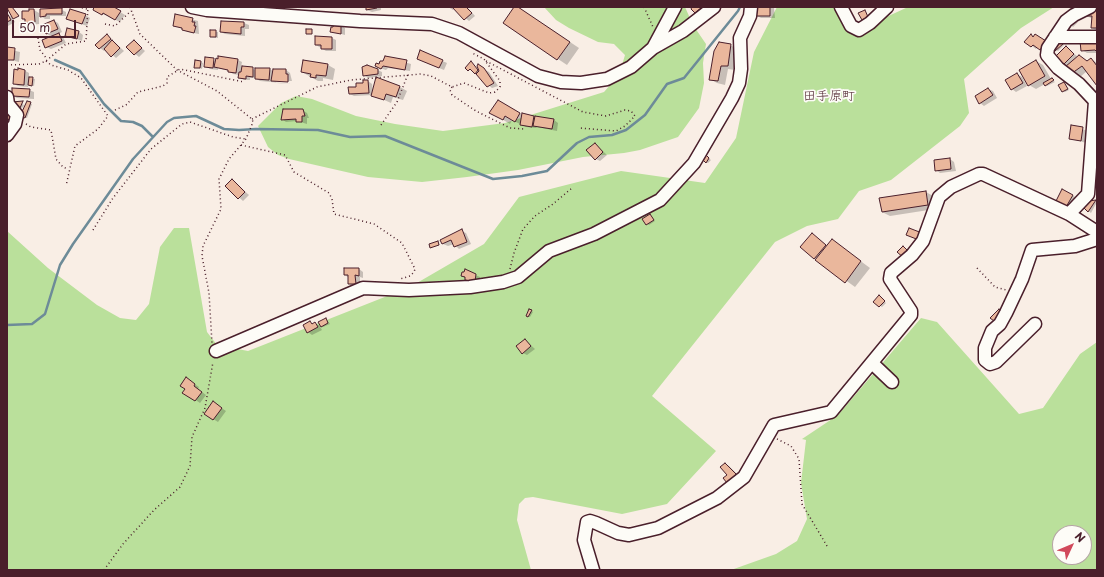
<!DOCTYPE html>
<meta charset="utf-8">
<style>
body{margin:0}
#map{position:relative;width:1104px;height:577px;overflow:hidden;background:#f9eee5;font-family:"Playpen Sans",sans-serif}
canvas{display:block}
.frame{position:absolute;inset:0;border:8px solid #4a1f2b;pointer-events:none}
.north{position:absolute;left:1052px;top:525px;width:40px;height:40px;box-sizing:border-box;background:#fdfcf7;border:1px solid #b5a4a5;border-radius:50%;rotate:46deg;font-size:11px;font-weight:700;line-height:16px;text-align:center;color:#4a1f2b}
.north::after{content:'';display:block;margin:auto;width:14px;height:18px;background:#d1495b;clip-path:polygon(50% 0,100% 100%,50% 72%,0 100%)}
.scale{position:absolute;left:12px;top:20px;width:64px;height:18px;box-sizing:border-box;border:2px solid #4a1f2b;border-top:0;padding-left:5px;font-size:12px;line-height:14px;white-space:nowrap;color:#4a1f2b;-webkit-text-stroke:3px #fdfcf7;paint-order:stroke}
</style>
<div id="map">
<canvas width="1104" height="577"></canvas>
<div class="frame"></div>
<div class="north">N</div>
<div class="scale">50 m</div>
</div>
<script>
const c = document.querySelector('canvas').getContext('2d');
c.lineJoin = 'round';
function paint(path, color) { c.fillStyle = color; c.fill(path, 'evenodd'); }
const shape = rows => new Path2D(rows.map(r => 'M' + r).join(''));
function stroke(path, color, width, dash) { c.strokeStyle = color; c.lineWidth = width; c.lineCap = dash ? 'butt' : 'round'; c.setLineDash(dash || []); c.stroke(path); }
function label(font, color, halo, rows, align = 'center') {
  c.font = font + ' "Playpen Sans","Klee One",sans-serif'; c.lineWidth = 3.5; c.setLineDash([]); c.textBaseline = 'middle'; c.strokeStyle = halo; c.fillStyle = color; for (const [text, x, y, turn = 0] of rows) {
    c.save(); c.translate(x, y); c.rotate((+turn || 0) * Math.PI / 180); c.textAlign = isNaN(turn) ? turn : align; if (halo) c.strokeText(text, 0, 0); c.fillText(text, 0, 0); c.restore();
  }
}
const green = shape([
 [544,7,685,7,693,25,706,44,703,63,704,83,699,108,678,137,640,150,624,153,583,157,518,170,467,177,422,182,368,177,289,159,278,155,268,147,258,126,281,103,296,96,312,99,356,116,395,124,443,131,505,123,604,92,619,75,625,55,614,44,598,42,569,28,556,20],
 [777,7,850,7,853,24,882,19,908,7,1054,7,1021,28,964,79,969,113,960,126,891,180,859,191,838,219,807,226,775,242,652,396,716,451,667,504,622,514,533,497,525,498,519,504,517,520,531,570,7,570,7,231,48,268,97,305,120,318,136,320,149,304,160,247,174,228,189,228,207,332,217,345,248,351,410,287,484,244,519,197,621,171,705,183,736,138,754,52],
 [921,318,937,322,1019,414,1043,408,1080,354,1097,342,1097,570,731,570,776,554,797,541,807,519,801,483,806,440,802,439,838,415],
 [1060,533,1084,533,1084,557,1060,557]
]);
const shadow = shape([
 [12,7,19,15,13,18,12,18,15,22,8,26,7,14,13,18,9,8],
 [95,7,112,7,125,15,120,22,94,10],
 [367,7,381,7,381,10,372,12,367,10],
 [448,7,467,7,475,16,469,21,454,8,453,10],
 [515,7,525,12,579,48,567,65,504,23],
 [693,7,702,7,703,8,697,13],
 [756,7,774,8,775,18,761,18,757,16],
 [1097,9,1097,30,1096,30,1092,28,1093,19,1087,16],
 [34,10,39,13,39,24,30,25,23,19,23,12],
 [41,10,62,10,66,12,66,16,50,16,50,19,45,19,41,16],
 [85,15,90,18,87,26,67,19],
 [176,15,198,21,199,34,188,32,174,25],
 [1076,20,1078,22,1073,27,1070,24],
 [54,21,58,23,62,32,58,34,63,37,66,43,51,49,46,47,52,37,47,34,43,25],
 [221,22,244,23,249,25,249,29,245,29,245,36,225,34,221,32],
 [341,25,345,28,345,35,331,31],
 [211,31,218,32,218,38,211,37],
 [79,32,83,35,82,41,66,35],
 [107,35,124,51,116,58,106,49,104,51,100,48],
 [1031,36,1040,38,1045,52,1038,47,1036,49,1032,46],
 [332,38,336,40,336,51,326,51,316,45],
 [134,41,145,51,139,57,127,47],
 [1097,41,1097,53,1087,53,1082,50],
 [1063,44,1064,45,1058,51,1056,50],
 [730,45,737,49,735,70,728,69,725,85,717,83,710,79],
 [1066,47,1078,57,1079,56,1088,62,1091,59,1097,63,1097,85,1087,71,1079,78,1072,73,1064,64],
 [8,49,20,52,19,62,7,59],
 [420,51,447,63,444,70,422,61],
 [386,57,411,64,410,71,388,68,386,70,380,68],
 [206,59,216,61,238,60,242,62,241,67,256,70,270,69,274,72,286,70,290,73,292,81,276,81,276,83,292,84,260,81,255,78,250,78,250,80,244,80,239,77,239,75,233,74,229,71,218,68,218,70,210,69,205,66],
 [1036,61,1043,65,1051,79,1055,82,1047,86,1045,84,1036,89,1029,85],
 [201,62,203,63,202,69,195,67],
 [471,62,480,73,478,66,489,72,498,86,492,88,472,70,469,70],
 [328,65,335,69,333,80,323,78,323,81,318,81,302,72],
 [371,67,382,72,382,76,368,78,364,75],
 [22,69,29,73,29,78,35,79,34,86,28,84,28,87,18,86,14,84,15,70],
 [1017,74,1022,77,1027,86,1016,92,1012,89],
 [368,81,372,84,373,92,400,87,407,91,403,100,393,97,391,103,373,95,354,96,350,94],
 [1064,83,1069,90,1065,92,1063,91],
 [988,89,993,91,997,98,984,106,980,103],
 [29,90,34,92,34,99,17,98,13,96],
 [499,101,523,115,554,120,558,123,557,131,537,127,536,128,526,127,512,120,510,124,490,112],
 [22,102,24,106,22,108,13,103],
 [27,102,32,104,27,118,22,116],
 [7,109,17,118,7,125],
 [302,110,307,113,309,118,307,118,307,124,297,121,286,122,282,119],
 [1072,126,1088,131,1086,143,1070,138],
 [595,144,607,155,600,161,596,159],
 [708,158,711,160,708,163,706,162],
 [950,159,954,162,956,171,940,173,936,170],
 [232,180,249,195,243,201,227,186],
 [1063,190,1077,198,1071,209,1057,201],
 [926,192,933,196,935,209,890,216,882,212],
 [1095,201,1097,202,1091,213,1085,208,1090,202],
 [650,215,655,221,649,225,647,224],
 [461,231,466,233,471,244,459,249,454,244,448,246,443,244,441,240],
 [812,235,828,246,832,240,870,268,855,287,815,258],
 [437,242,440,245,431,247],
 [359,269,363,272,363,278,360,277,360,286,354,286,349,284,349,278,345,275],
 [466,271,480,277,479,284,466,280,462,275],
 [881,298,886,303,882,307,875,302],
 [530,310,533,312,530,317,527,316],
 [326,319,330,324,323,327,322,326],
 [310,323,319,325,322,330,312,335,308,332],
 [525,340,535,349,527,355,523,353],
 [190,381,199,387,198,389,206,395,200,403,184,392],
 [217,405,226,411,218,422,205,414],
 [725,464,729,466,740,477,728,482]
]);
const stream = shape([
 [55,60,80,71,104,104,121,121,133,122,142,126,153,137],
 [7,325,32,324,45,314,60,265,73,244,133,159,167,122,174,118,196,116,224,129,239,130,256,129,318,130,350,137,385,136,493,179,522,176,547,171,577,143,589,137,612,135,626,130,645,115,667,84,684,78,738,11,740,7]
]);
const building = shape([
 [12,7,19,16,13,19,7,8,12,7],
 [94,7,114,7,121,11,115,20,103,13,102,15,93,10,94,7],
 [366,7,377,7,377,8,366,10,366,7],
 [452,7,466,7,472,13,464,20,452,7],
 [514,7,518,7,570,42,557,60,503,23,514,7],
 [692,7,702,7,695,13,691,9,692,7],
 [756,7,770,7,770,16,756,16,756,7],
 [62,8,62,14,46,14,46,16,40,17,40,9,62,8],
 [1097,8,1097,28,1091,28,1092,16,1086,16,1087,11,1097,8],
 [29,9,34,9,35,22,25,23,25,19,22,19,22,11,29,11,29,9],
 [70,9,86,14,82,24,66,19,70,9],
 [865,10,868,17,862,20,858,13,865,10],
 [7,13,11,20,7,22,7,13],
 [175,14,193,18,192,22,195,22,194,26,196,26,194,33,182,30,182,28,173,26,175,14],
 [54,20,58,29,46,34,42,25,54,20],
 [221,21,244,22,244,27,241,27,241,34,220,32,221,21],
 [334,24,341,24,341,34,330,32,331,27,333,27,334,24],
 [67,28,79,31,77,39,65,36,67,28],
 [306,29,312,29,312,34,306,34,306,29],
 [210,30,216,30,216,37,210,37,210,30],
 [59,33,62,41,45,48,42,40,59,33],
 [107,34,111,39,99,49,95,45,107,34],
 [1031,34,1033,37,1035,34,1046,41,1040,50,1033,45,1031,47,1024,42,1031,34],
 [315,36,332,37,332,49,321,49,321,45,315,45,315,36],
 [112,40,120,48,111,57,104,49,112,40],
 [134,40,142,48,134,55,126,47,134,40],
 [1097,40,1097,52,1095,50,1081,51,1080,41,1097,40],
 [1061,41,1063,44,1055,51,1053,49,1061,41],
 [719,42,731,44,728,66,721,66,718,81,709,80,714,51,719,42],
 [1066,46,1074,54,1063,65,1055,57,1066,46],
 [7,47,15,48,14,60,7,60,7,47],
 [420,50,443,60,439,68,417,59,420,50],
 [1079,55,1087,61,1091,58,1097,66,1097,86,1082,66,1071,74,1065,67,1079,55],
 [218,56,238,59,236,73,228,72,228,70,214,67,216,58,218,59,218,56],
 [385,56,407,60,405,70,383,66,381,69,375,66,376,63,379,64,380,61,383,61,385,56],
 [205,57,214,58,213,68,204,67,205,57],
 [195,60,201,61,200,68,194,68,195,60],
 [303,60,328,64,326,76,316,75,316,78,310,77,311,74,301,72,303,60],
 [1036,60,1045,76,1028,86,1019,70,1036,60],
 [471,61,478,70,475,74,470,69,468,71,465,68,471,61],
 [478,64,484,68,494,83,487,87,476,74,479,71,477,66,478,64],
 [367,65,378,69,378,74,363,76,362,67,367,65],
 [242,66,253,67,253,77,246,76,246,79,238,78,239,72,241,72,242,66],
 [18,68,25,70,24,85,13,84,14,69,18,70,18,68],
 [255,68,270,68,269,80,255,79,255,68],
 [273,69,286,69,286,74,288,74,288,82,271,81,273,69],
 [1017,73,1023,83,1011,90,1005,80,1017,73],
 [29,77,33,77,32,86,28,85,29,77],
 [376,77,400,86,396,97,386,94,384,100,371,96,376,77],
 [1052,78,1054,80,1045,86,1043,83,1052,78],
 [363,80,368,80,369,93,349,94,348,87,356,87,356,83,363,83,363,80],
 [1064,82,1068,89,1062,92,1058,85,1064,82],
 [12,88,30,89,29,97,12,96,12,88],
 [988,88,993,95,979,104,975,96,988,88],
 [498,100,520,113,515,122,505,116,503,120,489,113,498,100],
 [23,101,20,108,12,105,12,102,23,101],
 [27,101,31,102,25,118,20,116,27,101],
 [283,109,303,109,305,116,302,116,302,122,296,122,296,119,281,120,283,109],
 [7,110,13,115,9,120,7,118,7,110],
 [522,113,534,116,532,127,520,125,522,113],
 [535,116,554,119,552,129,533,126,535,116],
 [1071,125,1083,127,1081,141,1069,139,1071,125],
 [595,143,603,152,595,160,586,150,595,143],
 [706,155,709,158,706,163,702,159,706,155],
 [950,158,951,169,935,171,934,160,950,158],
 [232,179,245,192,238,199,225,186,232,179],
 [1062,189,1073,195,1066,207,1056,201,1062,189],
 [926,191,928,205,882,212,879,198,926,191],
 [1096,200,1088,212,1084,208,1089,201,1096,200],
 [650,214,654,220,646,225,642,219,650,214],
 [909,228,922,233,919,240,906,235,909,228],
 [462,229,467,242,454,247,451,240,442,244,440,240,462,229],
 [812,233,826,245,814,259,800,247,812,233],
 [832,239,861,261,845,283,815,260,832,239],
 [438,241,439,245,430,248,429,244,438,241],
 [903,246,909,252,904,258,897,252,903,246],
 [344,268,359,268,359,276,355,275,356,284,348,284,348,275,344,275,344,268],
 [465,269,476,274,475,282,465,280,465,277,461,276,462,272,464,272,465,269],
 [879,295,885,301,879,307,873,302,879,295],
 [529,309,532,310,528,317,526,316,529,309],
 [999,309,1002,313,994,321,990,318,999,309],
 [326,318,328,323,321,327,318,322,326,318],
 [310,321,312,324,315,322,318,327,307,333,303,325,310,321],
 [525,339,531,346,522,354,516,346,525,339],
 [186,377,195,384,194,386,202,392,195,401,182,393,185,389,180,386,186,377],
 [213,401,222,408,213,420,204,414,213,401],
 [725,463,736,474,727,483,723,478,727,475,720,467,725,463]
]);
const path = shape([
 [78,7,87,9],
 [130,7,140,34,177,70,217,91,252,119,253,122,246,139,229,159,219,179,221,209,203,246,202,256,209,293,212,343],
 [644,7,653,27],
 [105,24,115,26,131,11],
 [38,38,40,50,47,59],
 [46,61,51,65,68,70,81,78,108,116,98,129,75,146,66,186],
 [486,61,583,112,606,116,625,110,631,111,635,116,625,126,616,131,580,128],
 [7,65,39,64,46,61,66,44,86,41,88,7],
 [452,87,450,90,452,95,476,111,510,128,524,129],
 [115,110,126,105,138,92,163,86,167,83,167,77,180,69,244,82],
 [252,119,317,87,351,80,421,74,431,76,452,87,464,83,489,93,495,92,500,87,500,81,484,59,472,53],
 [26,124,31,127,51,130,56,159,63,167,68,169],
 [381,125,397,102,408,74],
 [241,145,285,155,294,172,329,193,332,199,334,214,374,224,402,243,415,269,414,272,410,276,400,279],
 [93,230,113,198,151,149,182,124,190,122,233,137,246,139],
 [977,268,995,287,1006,290],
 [510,269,514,253,523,229,535,216,553,204,572,188],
 [777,439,791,446,799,459,802,504,827,546],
 [104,570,123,544,154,510,180,487,190,466,192,437,205,408,213,362]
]);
const minor = shape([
 [192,7,207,10,360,21,432,24,459,33,538,76,561,82,581,83,607,79,631,67,653,48,675,7],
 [841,7,851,26,859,30,870,23,887,7],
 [1055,37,1097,37],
 [653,48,683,31,714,7],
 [7,97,8,104,17,115,15,124,7,135],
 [1069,214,1088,194,1095,101,1079,84,1058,68,1047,55,1048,48,1066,21,1074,15,1090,7],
 [1035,324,996,362,990,364,985,360,985,348,992,331,1000,324,1006,313,1022,279,1032,250,1075,246,1097,239],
 [216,351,363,288,409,290,470,287,503,282,518,277,549,251,594,234,660,200,694,163,732,98,739,83,741,69,740,38,750,16,751,7],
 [872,363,892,382],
 [593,570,584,540,587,522,590,521,596,523,618,533,629,535,658,528,717,498,744,477,774,425,831,412,911,315,911,311,890,279,891,273,912,255,923,241,939,197,951,187,979,174,983,174,1069,214,1097,232]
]);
const quarterNames = [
 ["田手原町",829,96]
];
paint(green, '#bae09b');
paint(shadow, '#0003');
stroke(stream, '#6d8b98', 2.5);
paint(building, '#eab79c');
stroke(building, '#4a1f2b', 1);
stroke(minor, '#4a1f2b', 15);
stroke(path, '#4a1f2b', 1.5, [1, 3]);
stroke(minor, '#fdfcf7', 12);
label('13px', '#4a1f2b', '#fdfcf7', quarterNames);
</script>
